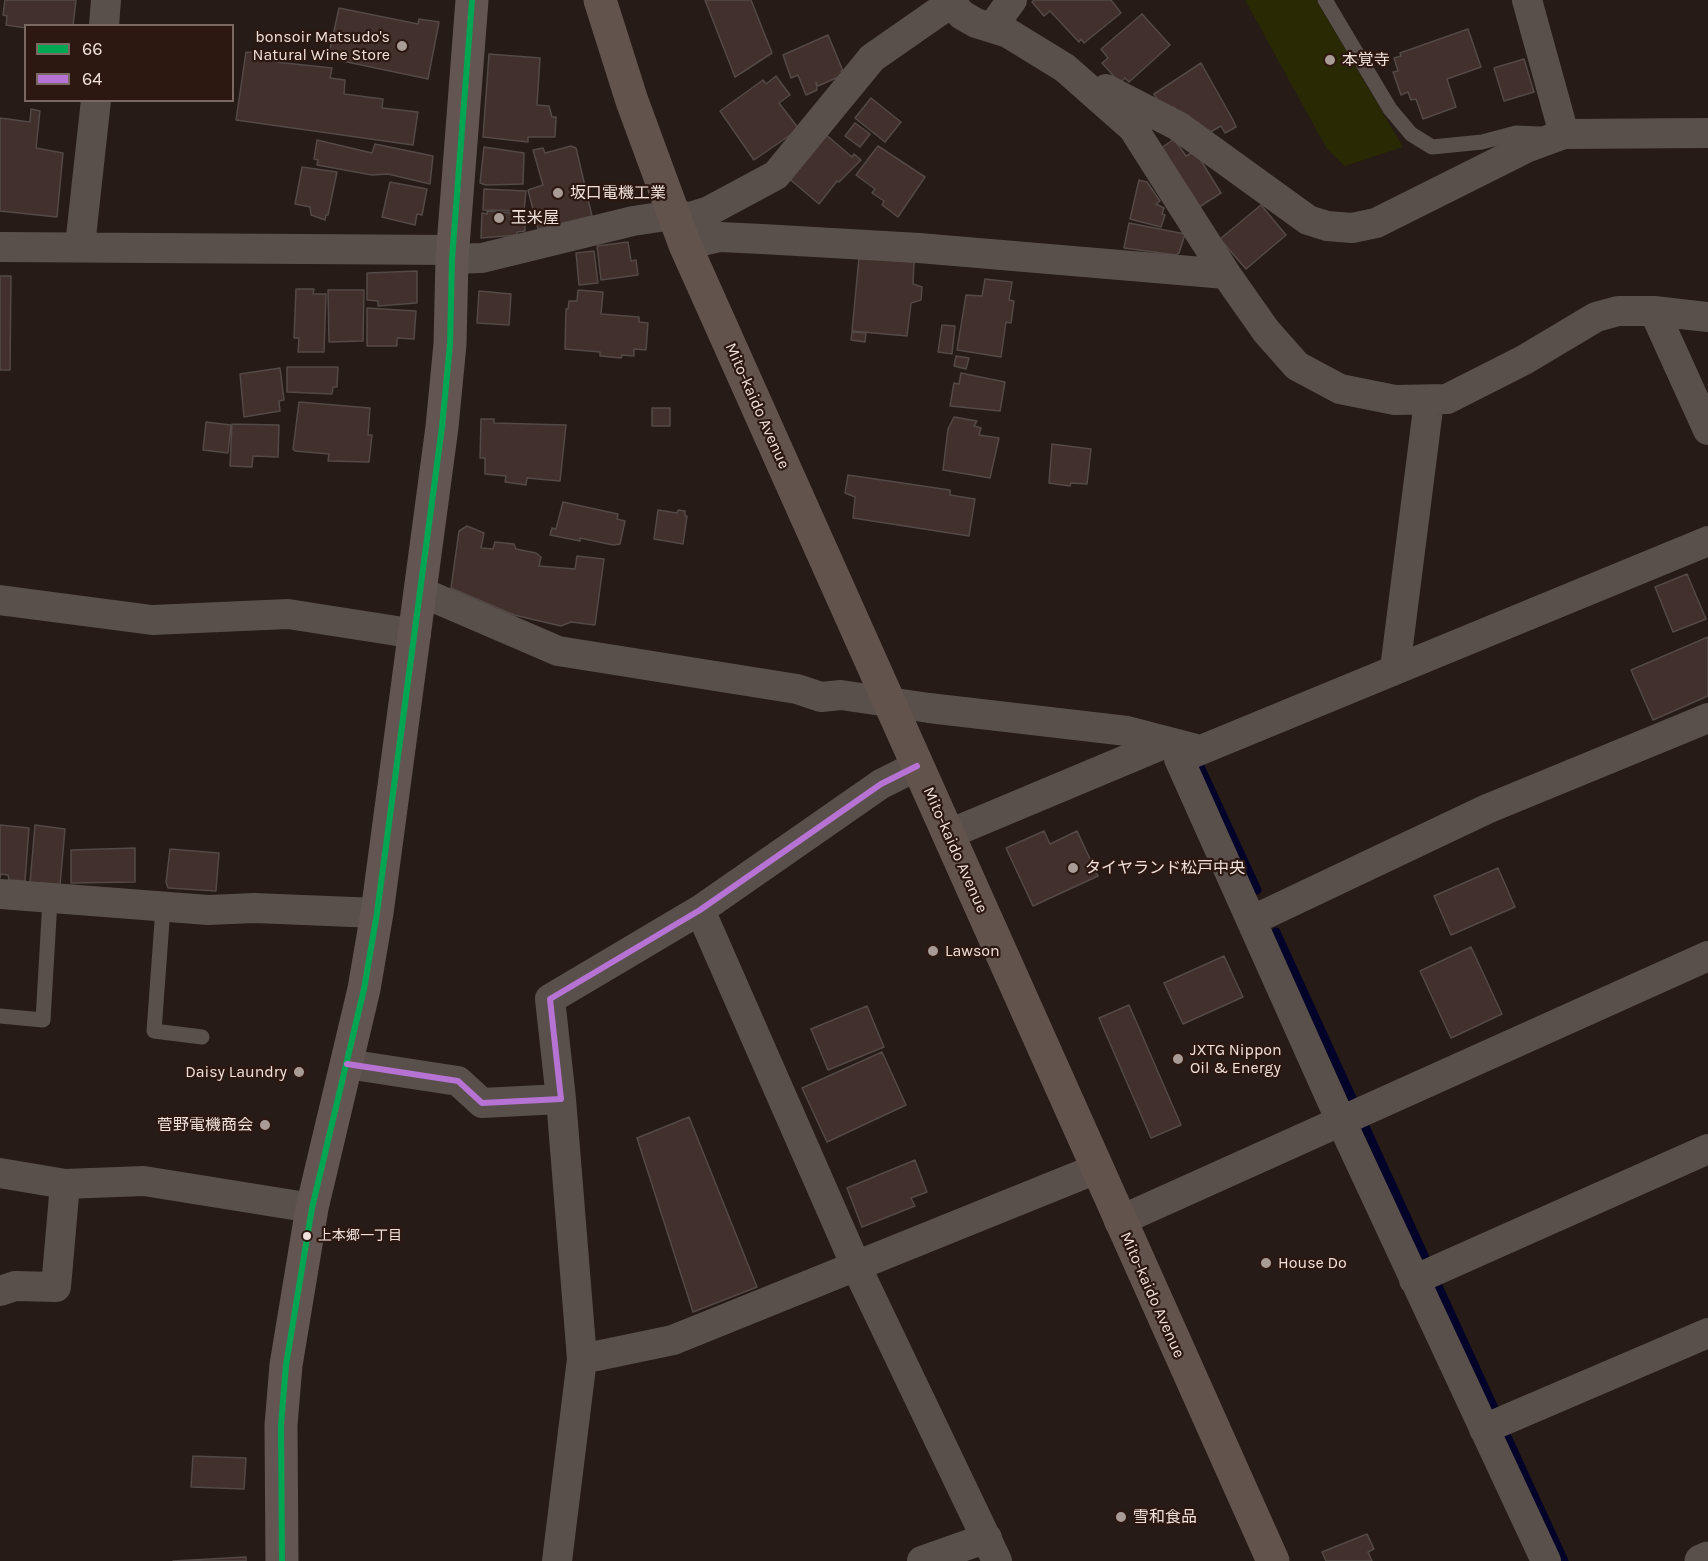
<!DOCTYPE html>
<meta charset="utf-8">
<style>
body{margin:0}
#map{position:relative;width:1708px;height:1561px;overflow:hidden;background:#261b16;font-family:Karla,sans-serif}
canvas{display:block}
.legend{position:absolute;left:24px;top:24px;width:210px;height:78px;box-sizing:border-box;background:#2c1810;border:2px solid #7a6862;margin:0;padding:8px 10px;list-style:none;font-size:18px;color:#f0e1dc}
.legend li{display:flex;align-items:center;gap:12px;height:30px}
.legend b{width:30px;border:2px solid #7a6862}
</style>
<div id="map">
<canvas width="1708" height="1561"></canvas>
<ul class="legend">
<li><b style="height:8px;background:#00a651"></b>66</li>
<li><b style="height:8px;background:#b673d3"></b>64</li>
</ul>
</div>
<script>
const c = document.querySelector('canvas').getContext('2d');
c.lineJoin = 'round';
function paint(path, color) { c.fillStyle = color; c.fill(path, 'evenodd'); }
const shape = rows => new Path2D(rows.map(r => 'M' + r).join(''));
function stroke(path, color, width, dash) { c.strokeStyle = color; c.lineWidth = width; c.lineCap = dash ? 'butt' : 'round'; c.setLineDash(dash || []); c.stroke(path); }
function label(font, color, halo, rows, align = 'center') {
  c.font = font + ' Karla,"Noto Sans JP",sans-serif'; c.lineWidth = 4.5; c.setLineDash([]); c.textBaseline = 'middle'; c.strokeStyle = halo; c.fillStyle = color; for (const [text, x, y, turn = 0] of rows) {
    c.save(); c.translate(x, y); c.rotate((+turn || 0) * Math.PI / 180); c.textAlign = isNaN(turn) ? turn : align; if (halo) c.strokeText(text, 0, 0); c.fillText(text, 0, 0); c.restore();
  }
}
const green = shape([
 [1245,0,1316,0,1403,147,1345,166,1327,149]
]);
const stream = shape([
 [1196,758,1257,890],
 [1276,932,1564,1561]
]);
const building = shape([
 [5,0,76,0,73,26,26,26,26,28,6,25,7,16,3,15,5,0],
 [705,0,751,0,772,53,735,77,705,0],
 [1034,0,1111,0,1121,13,1084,43,1081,39,1079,42,1050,11,1044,16,1032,2,1034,0],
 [339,8,418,24,419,19,439,22,428,79,328,58,339,8],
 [1142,14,1170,45,1129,82,1125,78,1120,83,1102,63,1108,58,1101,49,1142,14],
 [1468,29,1481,67,1447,79,1456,107,1423,119,1416,99,1411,100,1408,92,1401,95,1393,72,1398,71,1394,58,1401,56,1400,53,1468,29],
 [828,35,843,71,841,71,843,75,818,86,816,82,817,90,806,95,798,75,791,78,783,55,828,35],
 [246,52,277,54,276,62,332,68,330,78,345,80,344,94,383,99,382,108,418,112,413,145,236,120,246,52],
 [489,54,540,58,537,105,549,106,552,117,556,117,555,137,528,137,528,142,483,137,489,54],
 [1524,59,1534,92,1504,101,1494,68,1524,59],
 [1201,63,1233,120,1236,127,1225,133,1221,126,1205,135,1199,123,1182,119,1174,107,1165,113,1154,94,1201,63],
 [776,76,790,95,779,103,799,129,754,160,720,111,763,80,766,84,776,76],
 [871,98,901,122,885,142,855,118,871,98],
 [31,109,40,111,36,148,63,153,57,217,0,211,0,118,30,122,31,109],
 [855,123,870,134,860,147,845,136,855,123],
 [824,133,852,157,854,154,861,160,839,182,837,181,819,204,786,176,824,133],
 [1174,139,1186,156,1195,151,1221,193,1196,209,1157,151,1174,139],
 [317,140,372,153,375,144,433,156,430,184,388,174,372,175,317,165,318,160,314,159,317,140],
 [571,146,576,148,592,216,538,229,528,190,543,185,533,150,543,148,545,153,571,146],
 [878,146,925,177,898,217,882,205,884,201,872,193,875,189,856,175,878,146],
 [484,147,524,153,523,184,486,185,480,183,484,147],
 [302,167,337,172,328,215,326,215,325,220,311,215,310,207,295,204,302,167],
 [1139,180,1147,182,1160,201,1156,204,1164,208,1162,214,1165,215,1161,227,1130,219,1139,180],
 [390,182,427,189,422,215,417,214,415,225,382,217,390,182],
 [484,189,526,191,524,211,483,210,484,189],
 [1261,205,1286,235,1246,269,1220,239,1261,205],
 [487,211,525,214,525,231,517,232,517,235,481,238,482,213,487,214,487,211],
 [1129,223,1185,234,1179,253,1176,255,1124,248,1129,223],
 [628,242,631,261,636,260,638,275,601,280,597,246,628,242],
 [594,251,598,283,579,285,576,253,594,251],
 [859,258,914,262,913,284,922,287,921,300,911,303,907,336,852,331,859,258],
 [417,271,417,303,378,306,378,301,367,300,367,273,417,271],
 [0,276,11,276,10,370,0,370,0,276],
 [985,279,1012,282,1009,300,1014,301,1011,323,1006,322,1001,357,957,350,966,295,982,296,985,279],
 [296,289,314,289,313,294,326,294,324,352,298,352,299,338,294,338,296,289],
 [328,290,364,290,363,341,329,342,328,290],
 [578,290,603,292,601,314,639,317,639,322,648,323,646,350,634,349,634,356,622,355,621,358,600,356,600,352,565,349,566,309,568,309,569,301,577,301,578,290],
 [479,291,511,294,509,325,477,323,479,291],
 [367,308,416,311,414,339,397,338,397,346,367,346,367,308],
 [942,325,955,326,952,354,938,352,942,325],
 [852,332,866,333,865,342,851,340,852,332],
 [956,356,969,358,966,369,954,366,956,356],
 [287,367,338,367,337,387,333,387,332,394,287,392,287,367],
 [280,368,284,400,279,401,280,411,244,417,240,374,280,368],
 [961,373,1005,382,1000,411,950,406,954,383,959,384,961,373],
 [299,402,370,408,368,435,372,435,369,462,328,461,329,454,295,451,293,449,299,402],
 [652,408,670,408,670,426,652,426,652,408],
 [954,417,977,421,974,426,981,428,979,435,999,438,990,478,943,470,948,429,954,417],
 [481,419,494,419,494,423,566,425,560,481,527,478,526,485,505,482,506,476,485,474,485,458,480,458,481,419],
 [206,422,231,425,228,453,203,450,206,422],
 [232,424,279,425,278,457,253,456,252,467,230,466,232,424],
 [1052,444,1091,449,1087,484,1071,483,1070,486,1049,483,1052,444],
 [848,475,950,490,950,495,975,499,969,536,853,518,855,497,845,493,848,475],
 [563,502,618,514,617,519,625,521,620,544,613,545,580,538,580,541,550,535,552,528,556,529,563,502],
 [658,510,677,513,678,510,685,511,685,516,687,516,683,544,654,539,658,510],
 [467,526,484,533,481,548,493,549,495,542,514,544,516,549,536,553,541,557,539,566,575,569,577,556,604,559,595,625,571,622,561,626,514,615,451,588,459,531,467,526],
 [1687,574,1706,619,1673,632,1655,587,1687,574],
 [1708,637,1708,696,1653,720,1631,670,1708,637],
 [0,825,29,828,25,881,9,880,8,875,1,874,0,878,0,825],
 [35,825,65,829,60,885,30,883,35,825],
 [1044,831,1050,844,1077,831,1098,876,1033,906,1006,848,1044,831],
 [135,848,135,882,71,883,71,850,135,848],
 [170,849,219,853,216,891,168,888,166,882,170,849],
 [1498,868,1515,907,1451,935,1434,896,1498,868],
 [1471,947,1502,1014,1451,1038,1420,971,1471,947],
 [1224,956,1243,997,1183,1024,1164,983,1224,956],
 [1129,1005,1181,1125,1151,1138,1099,1018,1129,1005],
 [867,1006,884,1047,828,1070,811,1029,867,1006],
 [882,1052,906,1105,827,1142,802,1088,882,1052],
 [689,1117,757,1287,693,1312,637,1138,689,1117],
 [915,1160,927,1192,911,1198,915,1206,862,1227,847,1188,915,1160],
 [193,1456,246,1458,244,1489,191,1487,193,1456],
 [1367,1534,1374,1549,1368,1552,1372,1561,1326,1561,1322,1552,1367,1534],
 [246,1557,246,1561,173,1561,246,1557]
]);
const service = shape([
 [1325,0,1390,109,1411,134,1432,147,1482,142,1516,133,1540,134],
 [163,908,154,1031,202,1037],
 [0,1016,43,1020,50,900]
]);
const minor = shape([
 [1527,0,1564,134],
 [951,3,962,15,976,23,1008,33,1065,68,1133,128,1226,274,1266,331,1297,366,1340,389,1395,400,1447,399,1524,360,1596,317,1618,311,1654,311,1708,317],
 [104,26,106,0],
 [993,26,1012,0],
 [1106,89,1178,126,1308,220,1327,226,1352,228,1376,223,1526,148,1564,134,1708,133],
 [685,245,720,237,762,239,919,248,1226,274],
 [80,246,96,100],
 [0,247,453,250],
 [452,259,482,258,633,221,673,215,690,217,709,211,776,175,872,58,951,3,948,0],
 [1654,311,1708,430],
 [421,592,558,651,797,689,821,697,841,695,929,708,1127,731,1200,750],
 [0,600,152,620,288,614,416,634],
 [1395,669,1429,401],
 [949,834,1166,743],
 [0,894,208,910,254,908,377,913],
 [700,910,856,1266,997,1561],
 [1253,920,1487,809,1708,718],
 [347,1064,458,1081,482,1103,561,1099,550,999,700,910,881,784,917,766],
 [561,1099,582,1359],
 [0,1173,65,1184,144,1181,312,1208],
 [1119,1221,1708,956],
 [1414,1280,1708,1149],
 [0,1291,15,1286,56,1287,65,1184],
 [1484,1429,1708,1333],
 [557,1561,582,1359,673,1340,1096,1169],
 [922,1561,987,1538],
 [1546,1561,1340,1119,1179,759,1708,541]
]);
const tertiary = shape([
 [1701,1561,1708,1558]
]);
const secondary = shape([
 [282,1561,281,1425,286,1365,312,1208,364,989,377,913,442,427,450,344,452,259,472,0]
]);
const trunk = shape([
 [600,0,632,101,685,245,1273,1561]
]);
const bus1 = shape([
 [282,1561,281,1425,286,1365,312,1208,364,989,377,913,442,427,450,344,452,259,472,0]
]);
const bus2 = shape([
 [347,1064,458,1081,482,1103,561,1099,550,999,700,910,881,784,917,766]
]);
const markers = [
 [402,46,6,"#a99c97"],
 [1330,60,6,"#a99c97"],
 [558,193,6,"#a99c97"],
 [499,218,6,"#a99c97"],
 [1073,868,6,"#a99c97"],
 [933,951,6,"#a99c97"],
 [1178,1059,6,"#a99c97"],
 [299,1072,6,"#a99c97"],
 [265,1125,6,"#a99c97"],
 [307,1236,5,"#f0e1dc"],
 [1266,1263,6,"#a99c97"],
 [1121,1517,6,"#a99c97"]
];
const busNames = [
 ["上本郷一丁目",318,1236]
];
const poiNames = [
 ["bonsoir Matsudo's",390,37,"right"],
 ["Natural Wine Store",390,55,"right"],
 ["本覚寺",1342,60],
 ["坂口電機工業",570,193],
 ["玉米屋",511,218],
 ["タイヤランド松戸中央",1085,868],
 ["Lawson",945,951],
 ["JXTG Nippon",1190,1050],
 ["Oil & Energy",1190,1068],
 ["Daisy Laundry",287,1072,"right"],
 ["菅野電機商会",253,1125,"right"],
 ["House Do",1278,1263],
 ["雪和食品",1133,1517]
];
const streetNames = [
 ["Mito-kaido Avenue",757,406,66],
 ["Mito-kaido Avenue",955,850,66],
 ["Mito-kaido Avenue",1152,1295,66]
];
paint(green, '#292a04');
stroke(stream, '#030228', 9);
paint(building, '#42302d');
stroke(building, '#534946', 1.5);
stroke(service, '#59504c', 15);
stroke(minor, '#59504c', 30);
stroke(tertiary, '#59504c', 33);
stroke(secondary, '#635652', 33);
stroke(trunk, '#63534d', 33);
stroke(bus1, '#00a651', 6);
stroke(bus2, '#b673d3', 6);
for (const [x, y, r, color] of markers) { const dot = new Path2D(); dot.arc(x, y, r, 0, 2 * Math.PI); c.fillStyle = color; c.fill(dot); stroke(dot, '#2c1810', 2); }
label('14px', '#f0e1dc', '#2c1810', busNames, 'left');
label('16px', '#f0e1dc', '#2c1810', poiNames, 'left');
label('16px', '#f0e1dc', '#2c1810', streetNames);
</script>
